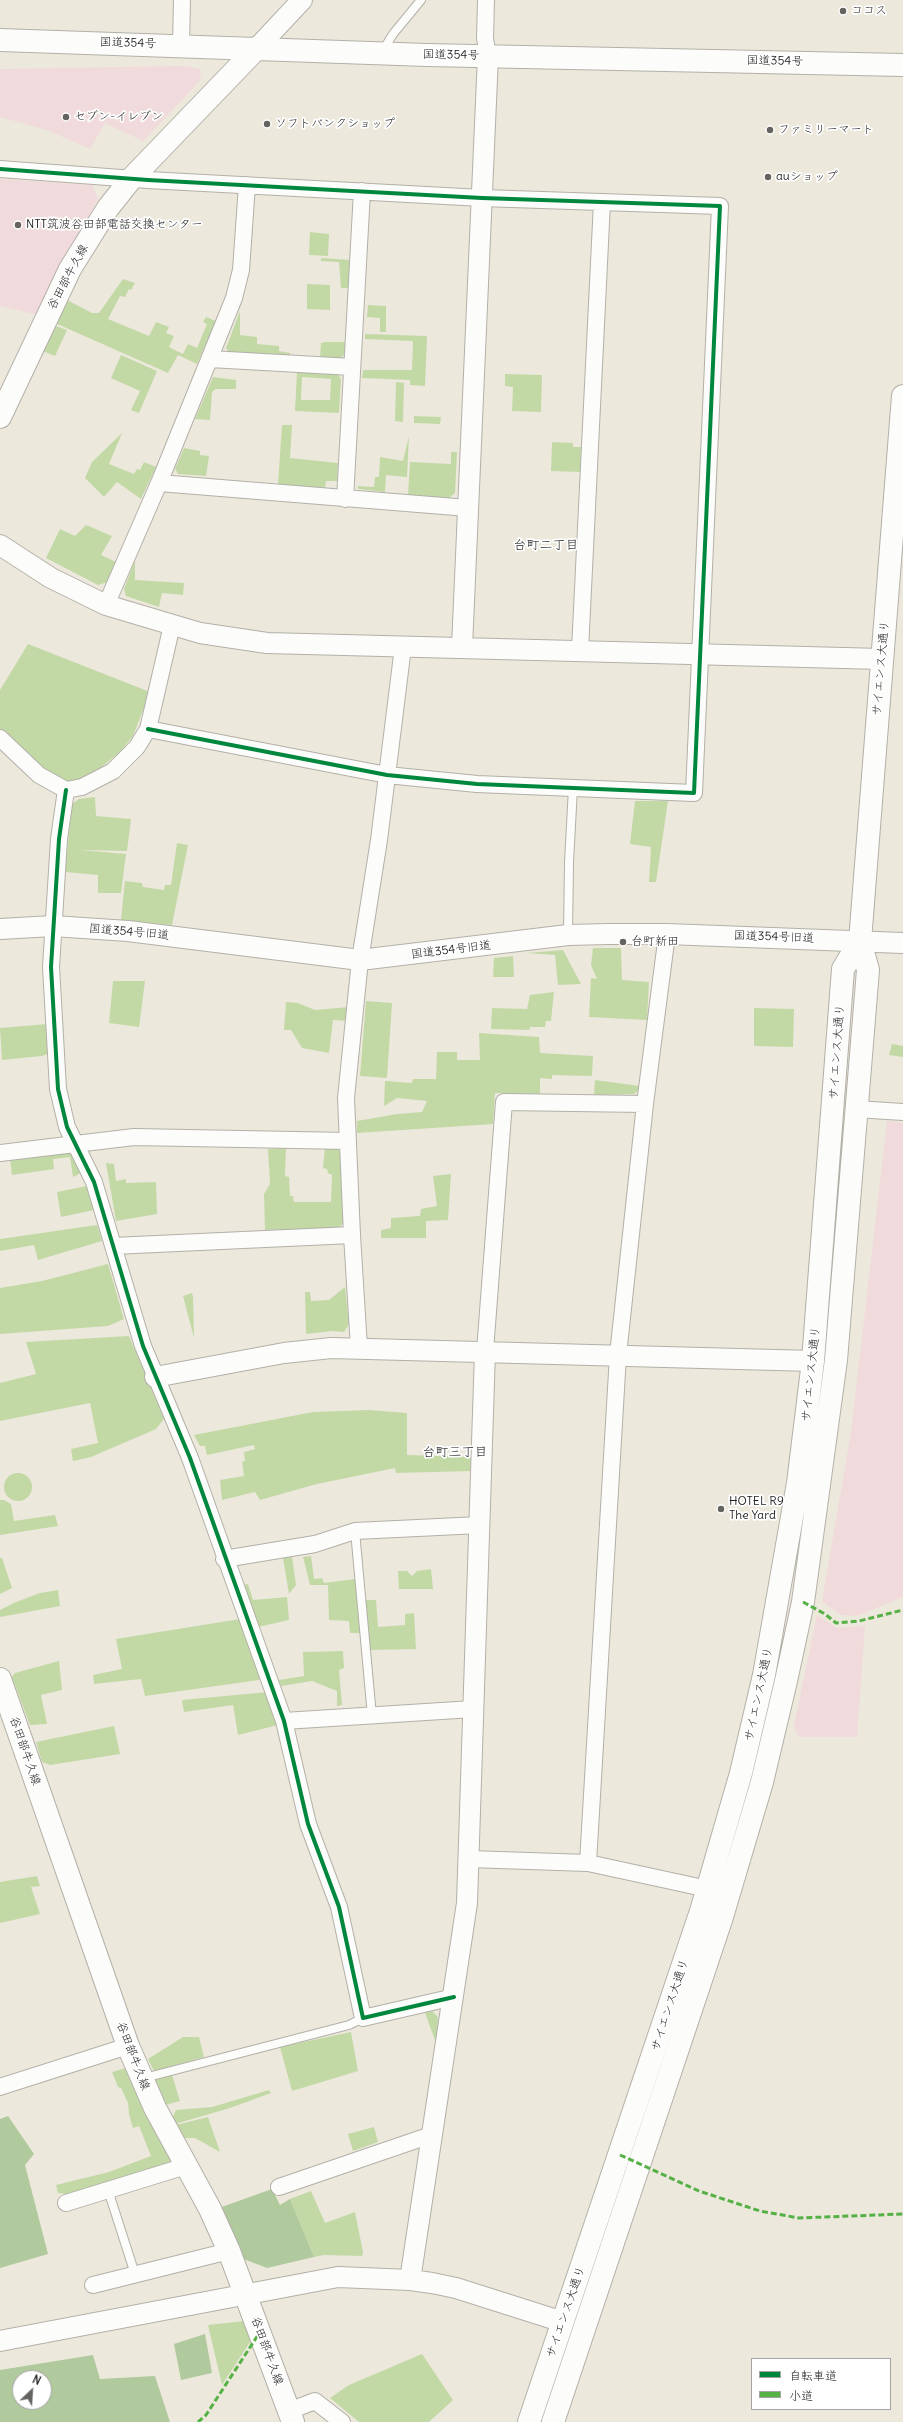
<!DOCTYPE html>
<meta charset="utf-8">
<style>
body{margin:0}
#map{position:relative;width:903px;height:2422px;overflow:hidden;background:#ede8dc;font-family:Delius,"Klee One",sans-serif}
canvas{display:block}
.legend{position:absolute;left:751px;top:2358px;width:140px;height:52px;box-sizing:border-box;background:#fff;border:1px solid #a4a4a4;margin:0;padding:5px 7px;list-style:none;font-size:12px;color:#1c1c1c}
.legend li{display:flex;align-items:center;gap:8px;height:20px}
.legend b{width:20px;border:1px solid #a4a4a4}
.north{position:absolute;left:12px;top:2370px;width:40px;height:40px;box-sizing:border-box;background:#fff;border:1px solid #a4a4a4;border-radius:50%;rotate:25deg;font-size:11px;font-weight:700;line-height:16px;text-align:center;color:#1c1c1c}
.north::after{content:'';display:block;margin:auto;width:14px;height:18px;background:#65635f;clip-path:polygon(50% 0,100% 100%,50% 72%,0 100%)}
</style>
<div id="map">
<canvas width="903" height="2422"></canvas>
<ul class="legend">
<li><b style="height:5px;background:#00873e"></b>自転車道</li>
<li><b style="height:5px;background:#55b145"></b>小道</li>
</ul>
<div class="north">N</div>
</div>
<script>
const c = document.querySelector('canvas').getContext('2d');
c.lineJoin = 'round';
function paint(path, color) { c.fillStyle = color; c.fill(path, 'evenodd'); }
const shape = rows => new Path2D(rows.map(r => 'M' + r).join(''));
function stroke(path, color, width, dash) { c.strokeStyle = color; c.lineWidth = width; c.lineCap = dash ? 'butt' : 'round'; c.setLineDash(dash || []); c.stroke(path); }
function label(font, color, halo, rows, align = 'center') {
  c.font = font + ' Delius,"Klee One",sans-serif'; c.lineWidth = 3.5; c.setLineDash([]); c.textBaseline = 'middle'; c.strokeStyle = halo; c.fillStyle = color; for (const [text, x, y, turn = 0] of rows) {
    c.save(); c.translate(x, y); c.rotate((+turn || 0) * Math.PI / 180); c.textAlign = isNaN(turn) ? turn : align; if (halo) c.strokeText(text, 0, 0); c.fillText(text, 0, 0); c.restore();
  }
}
const built = shape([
 [185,66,200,69,201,76,199,82,143,141,105,123,90,149,47,130,0,117,0,69],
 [0,179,92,185,98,199,61,266,38,315,0,306],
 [887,1121,903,1123,903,1597,857,1616,841,1615,822,1601,851,1432],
 [817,1615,837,1628,865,1626,857,1737,798,1737,794,1725]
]);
const green = shape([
 [310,232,329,234,328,256,309,255],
 [321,258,350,260,348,288,341,288,339,262,321,261],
 [123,279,135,283,131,290,129,289,125,297,120,296,108,319,149,336,156,322,169,327,166,333,174,336,169,347,183,354,188,344,197,348,207,324,203,322,206,317,216,321,197,364,178,355,168,373,55,323,67,300,92,313,99,313],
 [307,284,330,285,330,310,307,309],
 [368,305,386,306,386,332,380,332,380,318,367,317],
 [240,311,240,335,257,337,257,344,279,346,279,351,290,353,290,356,231,355,226,348],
 [53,325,67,330,55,356,40,350],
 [365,334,427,336,425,386,410,385,410,380,362,378,363,370,412,370,413,341,365,339],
 [325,342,345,342,344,355,339,359,320,358,321,343],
 [121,355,157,371,139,413,131,410,140,391,111,378],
 [297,372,338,374,341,379,339,413,295,411],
 [302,377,331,379,330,400,301,400],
 [505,374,542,375,541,412,512,411,513,387,505,386],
 [213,377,236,380,236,389,216,389,212,392,210,420,195,419],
 [396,382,404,383,403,422,395,421],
 [414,416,441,417,440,424,414,423],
 [282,425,292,425,290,458,338,463,337,481,326,481,325,488,278,485],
 [122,433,109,464,134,474,137,469,140,470,144,462,156,467,141,499,117,482,104,497,85,478,92,462],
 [409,436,407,477,386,475,385,492,359,489,357,486,374,487,375,477,379,477,380,457,403,461],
 [552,442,573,443,573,447,581,447,580,472,551,471],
 [184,448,200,451,200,455,209,456,206,476,178,474,175,469],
 [451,452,457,452,455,493,449,498,408,496,410,462,451,464],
 [86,525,112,536,101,555,116,562,108,582,98,585,46,558,60,529,75,536],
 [135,560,135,580,184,583,183,595,162,593,159,607,126,596,124,589],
 [28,644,150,692,133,736,120,752,99,769,79,779,65,782,38,766,0,731,0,690],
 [95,797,96,816,131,819,127,851,80,850,126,854,121,893,98,893,98,875,65,872,72,804,79,799],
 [635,801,668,801,656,882,649,882,651,847,630,844],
 [177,843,188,845,172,925,121,920,125,881,142,883,143,887,164,890,165,885,171,885],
 [593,948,621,948,622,980,649,982,647,1020,589,1017,591,978,597,979,591,965],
 [563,950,581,984,558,985,555,955,527,953],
 [513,956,514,977,493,977,494,958],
 [113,981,145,981,139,1027,109,1023],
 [554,992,551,1021,546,1021,545,1027,530,1027,529,1030,491,1029,492,1008,527,1009,530,995],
 [366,1001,392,1003,387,1078,360,1076],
 [286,1002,298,1003,315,1010,349,1007,347,1021,333,1020,329,1053,302,1048,291,1030,284,1030],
 [754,1008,794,1009,793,1047,754,1046],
 [48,1024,50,1053,42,1056,2,1060,0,1028],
 [479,1033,539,1037,540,1053,593,1056,592,1076,552,1075,552,1079,540,1078,540,1094,495,1093,493,1124,357,1133,357,1121,397,1114,422,1112,427,1101,397,1098,384,1106,385,1081,412,1083,413,1079,436,1079,437,1052,457,1052,457,1060,480,1060],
 [892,1044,903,1046,903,1057,889,1055],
 [595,1080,639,1086,640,1089,634,1094,594,1095],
 [286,1148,285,1176,289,1177,290,1196,293,1196,294,1202,331,1202,332,1175,328,1173,327,1169,323,1168,325,1148,339,1149,342,1153,346,1220,339,1228,265,1230,264,1194,270,1184,268,1149],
 [64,1151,76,1156,81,1168,79,1174,73,1177,70,1157,53,1159,54,1169,12,1175,10,1158],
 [106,1163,114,1164,116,1181,126,1179,126,1183,156,1182,157,1214,116,1221],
 [451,1174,448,1220,426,1221,426,1238,381,1238,381,1230,391,1228,391,1218,420,1216,421,1209,437,1206,433,1176],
 [87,1186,94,1210,61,1217,57,1192],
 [97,1225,102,1241,38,1260,34,1245,0,1251,0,1239],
 [108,1264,124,1319,108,1326,0,1334,0,1288,42,1281],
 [345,1287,349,1324,344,1332,332,1331,306,1334,305,1292,310,1292,311,1301,329,1300],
 [192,1293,193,1297,194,1338,183,1296],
 [129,1336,164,1419,156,1429,91,1457,73,1461,71,1449,98,1443,90,1403,0,1421,0,1383,36,1374,26,1342],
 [369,1410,407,1413,407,1455,471,1457,470,1471,396,1473,395,1468,317,1484,260,1500,255,1492,222,1500,220,1480,244,1476,242,1462,245,1461,244,1452,255,1449,254,1445,207,1455,205,1446,200,1446,194,1435,313,1412],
 '4 1487a14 14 0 1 1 28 0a14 14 0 1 1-28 0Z',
 [0,1500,4,1500,11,1504,14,1521,55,1515,58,1526,0,1535],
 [311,1556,314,1579,322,1578,324,1583,355,1579,362,1633,350,1633,349,1621,329,1620,328,1585,310,1585,303,1557],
 [292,1557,296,1585,289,1594,283,1558],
 [0,1558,2,1558,12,1588,0,1594],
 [431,1569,433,1589,399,1589,398,1571,407,1571,412,1576,417,1571],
 [248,1584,253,1600,287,1597,289,1620,258,1627,242,1585],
 [58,1590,60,1606,0,1617,0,1610,16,1602,40,1593],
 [364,1600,376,1600,378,1627,405,1625,405,1614,414,1613,416,1649,369,1650],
 [240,1619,260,1677,259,1680,145,1696,141,1679,94,1684,93,1675,122,1669,116,1639],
 [343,1651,344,1668,339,1670,342,1705,337,1706,337,1691,312,1681,281,1686,279,1680,304,1676,303,1652],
 [59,1661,62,1690,41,1695,47,1724,30,1725,12,1677,15,1673],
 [268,1692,278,1725,238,1735,233,1705,184,1712,182,1700],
 [114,1726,120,1754,50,1765,42,1762,36,1742],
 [37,1876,40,1886,31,1887,40,1914,0,1923,0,1882],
 [432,2011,438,2017,436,2043,425,2013],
 [351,2032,358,2071,292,2091,280,2047],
 [183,2037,199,2037,204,2057,154,2071,148,2059],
 [126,2068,176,2162,74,2195,58,2193,56,2185,109,2172,151,2156,139,2126,133,2128,129,2114,128,2103,121,2088,118,2087,112,2072],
 [172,2075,180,2101,165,2105,155,2082,156,2080],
 [269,2090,271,2093,230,2108,175,2124,172,2119,176,2110,212,2107],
 [208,2117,220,2152,195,2138,183,2138,176,2125],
 [374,2127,378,2142,353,2151,348,2134],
 [311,2191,325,2223,355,2212,363,2252,362,2256,324,2255,314,2257,290,2199],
 [244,2321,252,2339,222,2385,208,2325],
 [422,2354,453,2400,429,2422,359,2422,330,2398,349,2385]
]);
const forest = shape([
 [8,2116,34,2154,25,2165,48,2254,0,2268,0,2119],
 [272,2189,280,2205,290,2199,314,2257,267,2268,241,2258,219,2208],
 [205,2334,212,2373,181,2380,174,2344],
 [93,2355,100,2379,155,2376,170,2422,0,2422,0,2370],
 [20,2378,44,2378,44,2402,20,2402]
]);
const service = shape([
 [382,52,393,34,421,0],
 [568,935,569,862,573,788],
 [355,1531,372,1716],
 [144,2078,349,2025,363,2018],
 [108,2190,135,2274]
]);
const minor = shape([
 [486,0,485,38,488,56],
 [181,45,182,0],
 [0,169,148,180,482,198,720,206,694,793,477,784,387,775,148,729],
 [210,359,352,367],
 [159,483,468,508],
 [345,499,362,191],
 [106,605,159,483,234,298,241,270,247,185],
 [580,650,602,202],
 [0,738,39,775,66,790,82,787,113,771,137,747,148,729,172,625],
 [66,790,59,839,51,967,58,1089,67,1127,94,1182,143,1346,190,1458,284,1721,308,1824,339,1907,363,2018,454,1997],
 [856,1109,903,1112],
 [0,1153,134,1137,348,1141],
 [113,1246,352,1235],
 [359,1348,352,1235,346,1098,360,960,379,840,403,647],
 [485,1351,504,1102,645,1104],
 [224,1559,315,1544,355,1531,480,1525],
 [284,1721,473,1709],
 [469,1859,588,1863,708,1889],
 [588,1863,618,1355,645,1104,667,934],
 [0,2087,128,2046],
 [279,2187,431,2135],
 [66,2203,186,2166],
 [93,2285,229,2251],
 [289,2411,315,2401,342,2422]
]);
const tertiary = shape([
 [258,47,302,0],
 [0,545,51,578,106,605,200,633,267,643,882,659],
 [462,647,488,56],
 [0,929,53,926,128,931,360,960,568,935,608,934,667,934,903,943],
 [155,1377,284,1353,331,1348,813,1361],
 [410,2280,467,1903,485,1351],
 [0,2341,338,2277,410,2280,432,2283,456,2288,563,2322]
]);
const secondary = shape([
 [0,417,70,269,108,208,131,179,258,47],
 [0,1679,128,2046,155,2108,210,2209,229,2251,293,2422]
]);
const primary = shape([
 [529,2422,701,1911,741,1773,764,1675,798,1483,813,1361,843,969,860,941],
 [553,2422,721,1920,762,1782,786,1681,803,1602,836,1360,868,970,860,941,903,396]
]);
const trunk = shape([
 [0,40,427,55,903,65]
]);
const quiet = shape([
 [803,1602,825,1614,836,1623,859,1621,903,1610],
 [620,2155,699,2191,760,2211,799,2218,903,2214],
 [198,2422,206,2415,260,2332]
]);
const cycleway = shape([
 [0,169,148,180,482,198,720,206,694,793,477,784,387,775,148,729],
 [66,790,59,839,51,967,58,1089,67,1127,94,1182,143,1346,190,1458,284,1721,308,1824,339,1907,363,2018,454,1997]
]);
const markers = [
 [843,11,4,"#65635f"],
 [66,117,4,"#65635f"],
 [267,124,4,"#65635f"],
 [770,130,4,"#65635f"],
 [768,177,4,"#65635f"],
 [18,225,4,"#65635f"],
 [623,942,4,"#65635f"],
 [721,1509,4,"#65635f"]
];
const poiNames = [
 ["ココス",851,11],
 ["セブン-イレブン",74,117],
 ["ソフトバンクショップ",275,124],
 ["ファミリーマート",778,130],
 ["auショップ",776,177],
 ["NTT筑波谷田部電話交換センター",26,225],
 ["台町新田",631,942],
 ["HOTEL R9",729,1502],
 ["The Yard",729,1516]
];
const streetNames = [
 ["国道354号",128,43,2],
 ["国道354号",451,55,1],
 ["国道354号",775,61,1],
 ["谷田部牛久線",68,277,-62],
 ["サイエンス大通り",881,668,-85],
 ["国道354号旧道",129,932,5],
 ["国道354号旧道",774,937,2],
 ["国道354号旧道",451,950,-7],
 ["サイエンス大通り",837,1052,-86],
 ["サイエンス大通り",811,1374,-84],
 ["サイエンス大通り",759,1694,-78],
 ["谷田部牛久線",25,1751,71],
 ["サイエンス大通り",670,2005,-72],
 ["谷田部牛久線",133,2056,69],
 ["サイエンス大通り",566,2312,-71],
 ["谷田部牛久線",267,2351,70]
];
const neighbourhoodNames = [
 ["台町二丁目",546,545],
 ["台町三丁目",455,1452]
];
paint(built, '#f1dadb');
paint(green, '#c2d9a6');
paint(forest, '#b0c99d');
stroke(service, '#b3b0a8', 10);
stroke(minor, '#b3b0a8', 18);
stroke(tertiary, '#b3b0a8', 22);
stroke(secondary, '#b3b0a8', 24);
stroke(primary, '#b3b0a8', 24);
stroke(trunk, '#b3b0a8', 24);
stroke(service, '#fcfcfa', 8);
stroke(minor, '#fcfcfa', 16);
stroke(tertiary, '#fcfcfa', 20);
stroke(secondary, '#fcfcfa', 22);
stroke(primary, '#fcfcfa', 22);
stroke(trunk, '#fcfcfa', 22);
stroke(quiet, '#55b145', 3, [6, 3]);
stroke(cycleway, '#00873e', 4);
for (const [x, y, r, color] of markers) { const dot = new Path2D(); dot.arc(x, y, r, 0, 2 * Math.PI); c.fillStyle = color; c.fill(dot); stroke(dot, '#fff', 1.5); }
label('12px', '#1c1c1c', '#fff', poiNames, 'left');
label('12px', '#1c1c1c', '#fff', streetNames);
label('13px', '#1c1c1c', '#fff', neighbourhoodNames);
</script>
